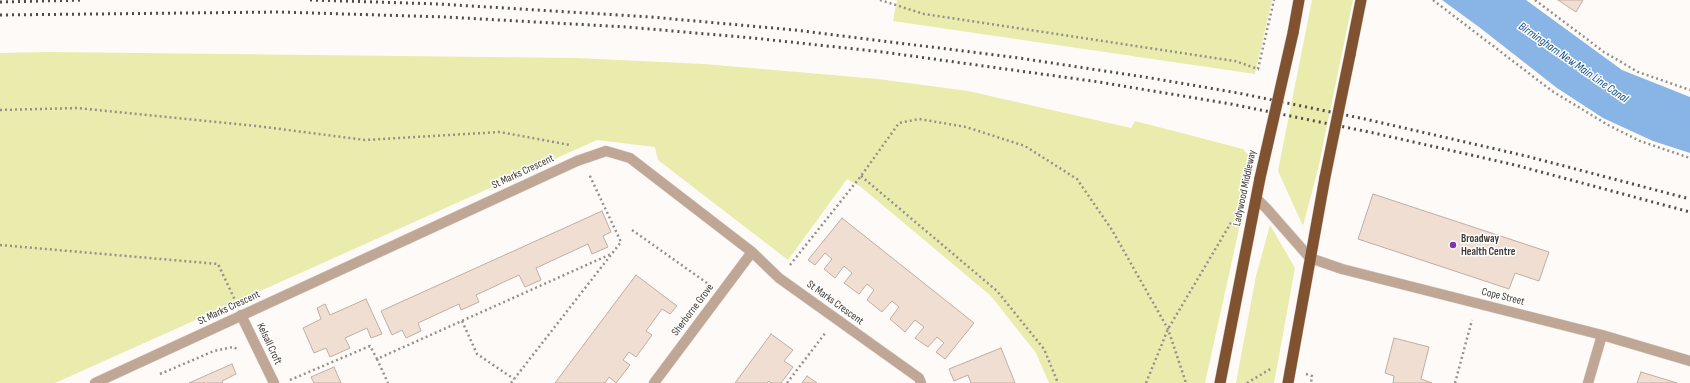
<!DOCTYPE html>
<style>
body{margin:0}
canvas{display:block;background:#fdfaf7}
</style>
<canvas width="1690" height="383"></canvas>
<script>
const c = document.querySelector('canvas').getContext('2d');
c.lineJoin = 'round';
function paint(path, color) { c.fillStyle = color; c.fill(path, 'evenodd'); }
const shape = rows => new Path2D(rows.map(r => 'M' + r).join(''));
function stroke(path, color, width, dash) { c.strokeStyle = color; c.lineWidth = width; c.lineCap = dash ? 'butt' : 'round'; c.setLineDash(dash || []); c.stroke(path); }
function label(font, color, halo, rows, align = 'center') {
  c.font = font + ' "Sofia Sans Condensed",sans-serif'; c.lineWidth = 3; c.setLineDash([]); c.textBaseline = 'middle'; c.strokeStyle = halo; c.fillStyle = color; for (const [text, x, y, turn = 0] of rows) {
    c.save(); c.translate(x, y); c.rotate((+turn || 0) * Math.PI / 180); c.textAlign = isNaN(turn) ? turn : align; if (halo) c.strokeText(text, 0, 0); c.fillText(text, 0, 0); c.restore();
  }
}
const green = shape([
 [897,0,1272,0,1255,74,893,21],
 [1312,0,1353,0,1318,169,1303,226,1278,171],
 [48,52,576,58,704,64,878,79,968,91,1131,128,1135,121,1243,149,1254,161,1205,383,1049,383,1036,353,991,296,861,187,847,179,788,260,658,160,655,147,597,140,55,383,0,383,0,53],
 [1270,225,1295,268,1274,383,1236,383,1256,276]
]);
const water = shape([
 [1442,0,1526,0,1622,70,1690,97,1690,153,1653,141,1603,118,1557,88,1479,27]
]);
const building = shape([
 [1558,0,1583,0,1576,12,1558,0],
 [1373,194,1549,252,1539,281,1515,273,1509,289,1358,239,1373,194],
 [602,211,611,232,603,236,608,247,592,254,588,244,536,268,541,280,525,287,519,275,476,295,479,302,461,310,459,304,418,323,421,331,406,338,402,330,392,335,381,311,602,211],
 [842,218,974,323,945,359,936,352,944,343,937,337,928,347,915,338,924,327,915,320,905,332,890,319,899,307,892,301,882,312,867,300,874,290,867,284,859,294,844,283,852,273,844,266,835,278,824,269,832,259,825,253,815,265,808,260,842,218],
 [636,275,677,306,670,314,662,309,646,331,652,335,636,357,629,352,623,360,630,365,616,383,609,377,605,383,555,383,636,275],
 [366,299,382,334,371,338,367,328,345,338,350,348,330,357,326,348,314,353,303,328,321,319,317,308,325,304,330,315,366,299],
 [771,334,793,350,784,361,793,367,781,383,771,383,769,381,767,383,735,383,771,334],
 [1394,338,1429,347,1421,379,1432,383,1393,383,1394,376,1385,373,1394,338],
 [1001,348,1015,383,971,383,968,375,954,381,949,369,1001,348],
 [232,364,236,374,222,381,223,383,189,383,232,364],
 [334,367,341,383,314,383,311,377,334,367],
 [1641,372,1677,383,1637,383,1641,372],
 [807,376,817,383,802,383,807,376]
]);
const path = shape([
 [880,0,924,14,1235,61,1258,69,1274,0],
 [1433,0,1552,91,1608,125,1640,141,1690,158],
 [1535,0,1604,52,1638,72,1690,90],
 [0,110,77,108,257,126,365,140,500,132,570,145],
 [861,176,997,291,1044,349,1058,383],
 [632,230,707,283],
 [0,245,218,264,235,300],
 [790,265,861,176,899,123,919,119,966,127,1025,146,1077,179,1112,230,1168,329,1186,383],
 [462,321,477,354,514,379],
 [377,359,388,383],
 [160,374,214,351,233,347,237,349],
 [1306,374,1312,376,1311,383],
 [290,380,370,346,377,359,611,254],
 [511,383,621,242,589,174],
 [787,383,826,332],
 [1146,383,1168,329,1232,221],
 [1247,383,1272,368],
 [1455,383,1472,320]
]);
const minor = shape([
 [1256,198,1267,209,1310,258,1342,269,1602,335,1690,361],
 [241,315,274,383],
 [95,383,577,161,606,151,630,158,752,252,779,278,919,378,921,383],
 [654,383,752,252],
 [1588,383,1602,335]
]);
const trunk = shape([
 [1293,33,1299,0],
 [1350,55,1361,0],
 [1220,383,1260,178],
 [1288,383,1325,177]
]);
const rail = shape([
 [310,0,439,4,651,17,795,30,1019,58,1151,78,1238,93,1365,119,1526,156,1690,199],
 [0,2,84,0],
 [0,15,279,12,445,17,627,27,753,38,883,52,1099,82,1231,104,1374,133,1515,165,1690,212]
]);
const trunkBridge = shape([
 [1325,177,1350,55],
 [1260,178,1293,33]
]);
const markers = [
 [1453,245,4,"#7e37a9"]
];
const streetNames = [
 ["St Marks Crescent",523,172,-25],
 ["Ladywood Middleway",1245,188,-78],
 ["Cope Street",1503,297,14],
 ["St Marks Crescent",835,303,36],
 ["St Marks Crescent",229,308,-25],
 ["Sherborne Grove",693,310,-53],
 ["Kelsall Croft",269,344,65]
];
const poiNames = [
 ["Broadway",1461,239],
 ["Health Centre",1461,252]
];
const waterNames = [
 ["Birmingham New Main Line Canal",1573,63,35]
];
paint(green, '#e9ecac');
paint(water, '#89b5e6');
paint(building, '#f1ded3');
stroke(building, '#bfaea3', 1);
stroke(minor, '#dbd7d4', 11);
stroke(trunk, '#dbd7d4', 12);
stroke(path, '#96918c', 2.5, [2, 3]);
stroke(minor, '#bfa695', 10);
stroke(trunk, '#805230', 11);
stroke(rail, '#534d47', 3, [2, 4]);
stroke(trunkBridge, '#dbd7d4', 12, []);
stroke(trunkBridge, '#805230', 11);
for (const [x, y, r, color] of markers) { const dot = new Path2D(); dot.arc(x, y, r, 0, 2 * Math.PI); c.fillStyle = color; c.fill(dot); stroke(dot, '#fff', 1.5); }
label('11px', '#3f3933', '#fff', streetNames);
label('bold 11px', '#3f3933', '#fff', poiNames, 'left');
label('italic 12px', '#0e4e89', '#fff', waterNames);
</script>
